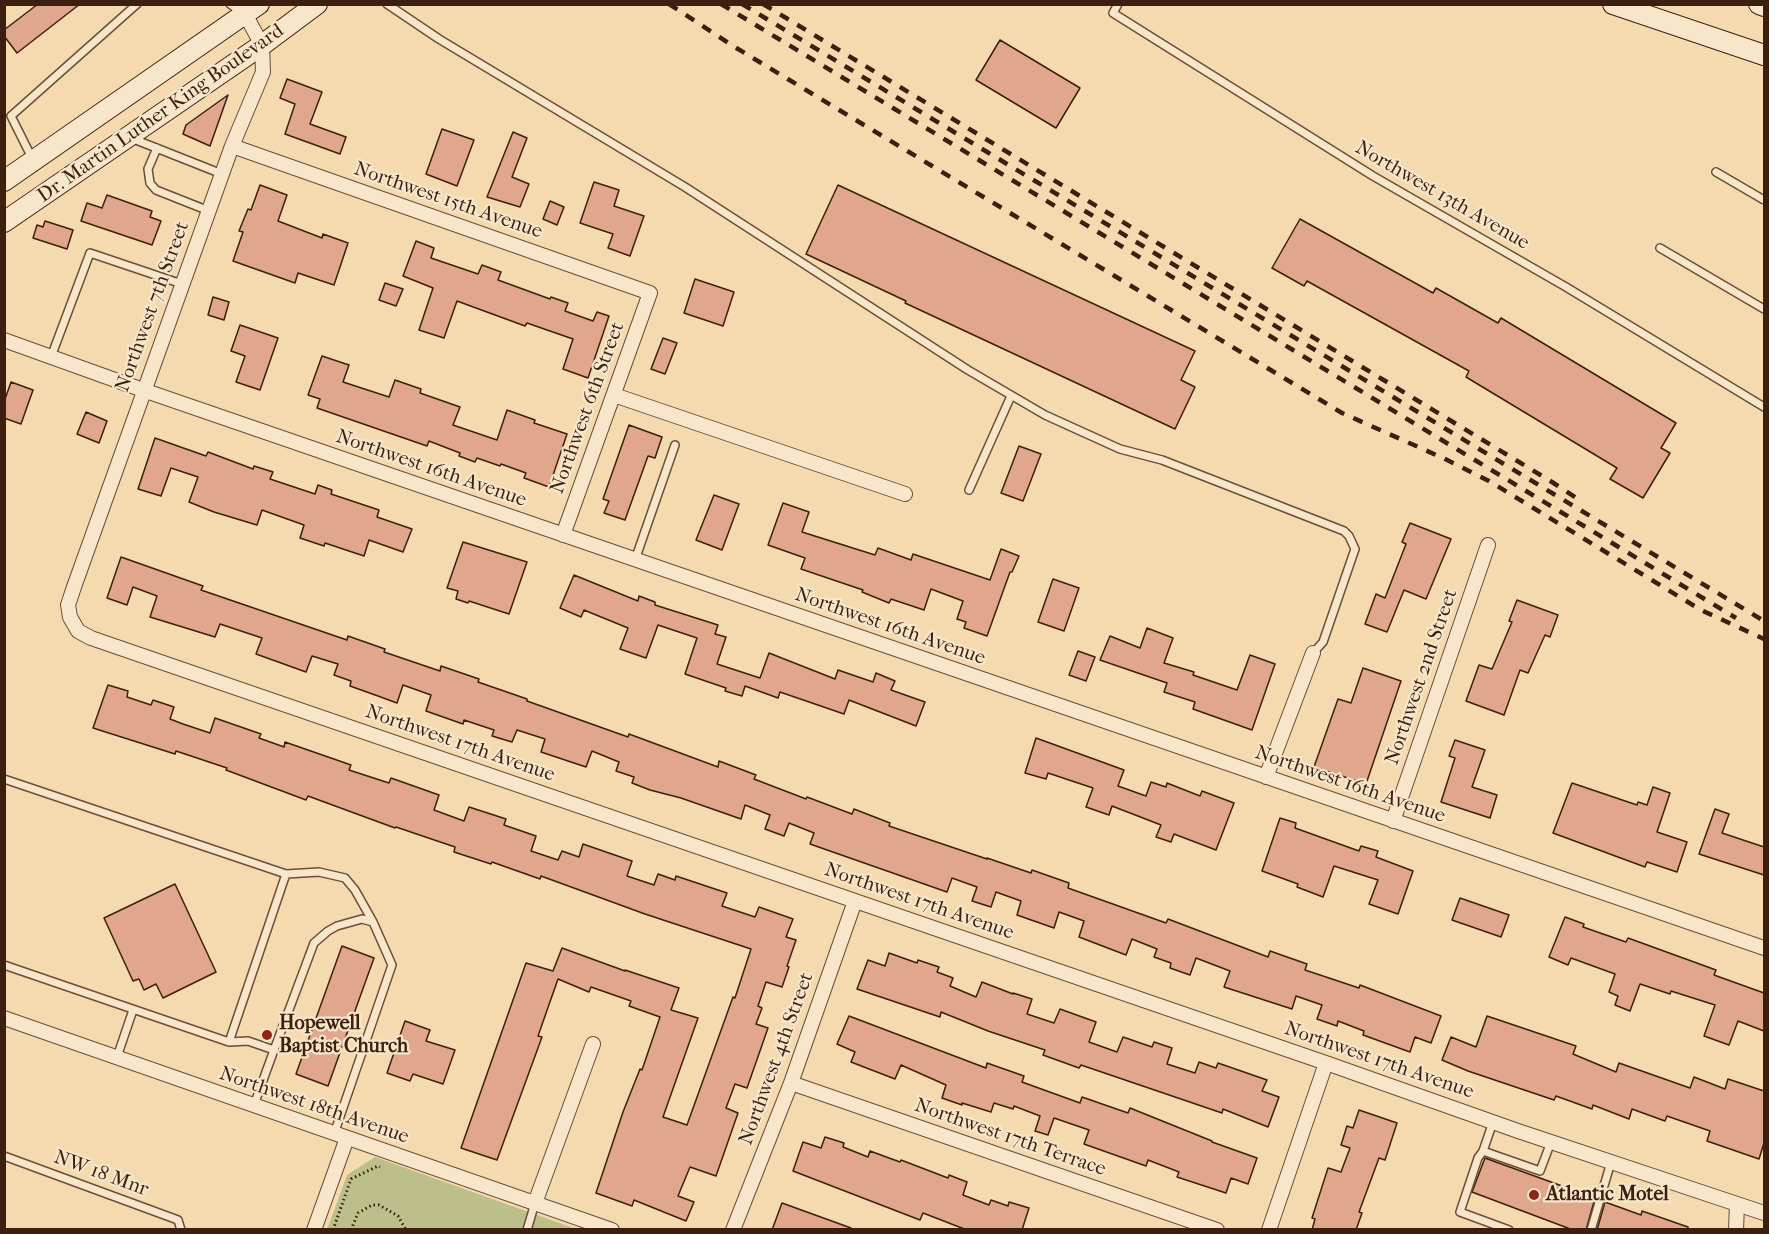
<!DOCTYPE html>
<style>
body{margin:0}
#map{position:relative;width:1769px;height:1234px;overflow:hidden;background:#f5d9af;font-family:"IM FELL French Canon",serif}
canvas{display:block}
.frame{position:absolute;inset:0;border:6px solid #3c1f0e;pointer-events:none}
</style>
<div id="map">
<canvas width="1769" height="1234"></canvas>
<div class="frame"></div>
</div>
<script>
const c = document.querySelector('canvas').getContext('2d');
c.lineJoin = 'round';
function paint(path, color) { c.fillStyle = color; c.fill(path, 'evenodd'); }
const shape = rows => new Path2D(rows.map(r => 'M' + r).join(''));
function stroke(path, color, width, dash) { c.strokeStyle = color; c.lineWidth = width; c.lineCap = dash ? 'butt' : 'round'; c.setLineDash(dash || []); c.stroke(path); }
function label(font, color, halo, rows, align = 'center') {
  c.font = font + ' "IM FELL French Canon",serif'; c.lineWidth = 4.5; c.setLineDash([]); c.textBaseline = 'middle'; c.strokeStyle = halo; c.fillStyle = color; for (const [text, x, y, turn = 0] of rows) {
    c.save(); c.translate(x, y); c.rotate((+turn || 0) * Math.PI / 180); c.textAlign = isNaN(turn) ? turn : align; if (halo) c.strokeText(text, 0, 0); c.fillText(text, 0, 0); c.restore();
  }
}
const green = shape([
 [375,1157,576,1229,327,1230,347,1175]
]);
const building = shape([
 [38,4,80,4,17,53,4,36,4,30,38,4],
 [1000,40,1080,88,1056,128,976,80,1000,40],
 [287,79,322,92,310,124,346,137,340,154,285,134,295,104,280,98,287,79],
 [228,95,210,146,183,134,186,125,228,95],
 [442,129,474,140,457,186,426,174,442,129],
 [513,132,527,138,512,177,529,184,520,207,487,197,513,132],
 [594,182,619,190,614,206,644,216,630,256,608,248,613,234,580,223,594,182],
 [260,185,287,195,278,221,322,238,323,234,348,243,334,285,298,273,295,283,233,261,243,232,239,231,248,209,251,210,260,185],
 [838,185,1195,351,1181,380,1195,387,1175,429,905,303,906,301,806,254,838,185],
 [107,195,152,211,150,217,161,221,152,245,81,221,87,203,102,208,107,195],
 [550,201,564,207,557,225,543,219,550,201],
 [1300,219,1433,293,1436,288,1498,323,1501,318,1676,423,1661,448,1670,453,1643,498,1610,479,1617,468,1466,377,1469,371,1307,281,1304,286,1272,268,1300,219],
 [45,221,73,230,67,249,33,238,37,225,43,227,45,221],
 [416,241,434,248,431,258,478,274,482,265,501,272,498,280,550,299,551,297,568,303,565,311,593,321,597,312,609,316,588,378,563,369,573,339,527,323,525,326,457,301,444,338,419,330,433,288,403,276,416,241],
 [695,279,734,292,723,326,684,313,695,279],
 [385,283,403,289,396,306,379,300,385,283],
 [213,297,229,302,224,320,208,315,213,297],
 [240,325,278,338,260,390,236,382,245,356,231,351,240,325],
 [663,338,677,343,665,374,651,369,663,338],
 [322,356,349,365,343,382,389,397,395,380,421,389,420,393,460,407,453,425,497,440,507,410,535,420,534,423,567,434,549,487,524,478,526,473,501,464,500,466,477,458,475,462,459,456,460,453,429,441,427,446,317,408,320,399,308,395,322,356],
 [11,382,33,390,21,424,4,418,4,402,11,382],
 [86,412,107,421,99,443,77,434,86,412],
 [629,425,662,437,655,458,648,456,625,520,604,513,609,501,603,499,629,425],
 [155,438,206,456,208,452,253,469,254,466,273,472,270,479,315,494,318,485,332,490,331,494,379,510,377,517,412,529,403,552,369,540,364,556,325,543,324,546,300,538,304,525,262,510,257,525,214,512,189,502,198,477,171,468,161,496,138,489,155,438],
 [1019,446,1041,454,1023,501,1001,493,1019,446],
 [714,495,739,504,722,550,696,540,714,495],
 [783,503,809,512,802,532,875,555,878,548,911,560,913,554,990,580,1001,549,1019,556,1012,572,1010,572,987,636,964,628,966,622,957,619,963,601,931,589,924,610,891,599,889,603,862,592,863,590,801,569,805,558,768,545,783,503],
 [1410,523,1451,539,1426,599,1404,590,1387,632,1365,624,1376,594,1385,598,1406,544,1402,542,1410,523],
 [463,542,527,562,509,614,469,601,468,603,456,599,458,591,447,588,463,542],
 [121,557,203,586,201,590,347,640,348,636,385,649,384,652,440,671,441,666,479,679,478,682,527,699,527,701,628,737,629,734,718,767,719,761,756,775,754,779,806,799,807,797,852,814,854,809,890,823,889,826,987,859,987,858,1031,873,1032,870,1069,883,1068,888,1166,923,1168,919,1268,957,1270,951,1307,964,1305,970,1359,988,1360,985,1441,1016,1431,1043,1415,1037,1410,1052,1363,1035,1364,1031,1338,1021,1337,1026,1317,1019,1322,1005,1296,996,1292,1009,1224,987,1230,971,1196,958,1190,975,1170,968,1171,963,1154,957,1157,949,1132,939,1126,955,1079,937,1084,921,1059,912,1054,928,1017,915,1021,901,996,892,991,907,972,901,977,887,952,878,947,892,810,844,814,833,789,823,784,836,765,829,770,815,745,805,741,819,681,798,650,790,632,783,634,777,616,771,619,762,592,751,586,767,541,752,545,739,517,730,512,742,492,736,494,730,464,720,463,724,426,711,431,695,403,685,397,703,378,696,350,686,351,681,334,675,338,664,312,656,306,672,256,654,262,638,220,624,215,637,150,617,157,596,133,587,127,605,107,598,121,557],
 [574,575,638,601,639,596,655,602,655,605,718,625,715,634,726,637,717,664,760,678,769,653,835,679,838,670,873,682,876,673,895,681,891,690,925,702,916,726,849,700,844,714,780,692,778,698,745,686,742,696,725,691,726,688,685,674,697,638,658,625,646,658,620,649,628,628,584,610,581,617,560,608,574,575],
 [1053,579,1079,588,1064,631,1038,622,1053,579],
 [1517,600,1558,615,1550,637,1545,635,1528,673,1520,670,1504,715,1466,701,1479,665,1492,669,1512,622,1509,621,1517,600],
 [1147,628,1173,638,1164,663,1194,672,1193,675,1237,690,1250,655,1275,664,1252,730,1193,709,1195,702,1164,692,1167,683,1100,660,1110,636,1140,648,1147,628],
 [1078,651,1095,657,1086,681,1069,675,1078,651],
 [1363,668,1401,681,1366,784,1314,767,1338,699,1351,703,1363,668],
 [108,685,128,691,127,697,151,705,153,700,174,707,170,719,183,724,210,733,215,718,261,734,259,738,284,747,285,742,351,765,349,770,389,783,391,778,439,795,434,810,464,821,469,807,506,819,504,825,536,836,531,851,558,860,562,851,579,857,583,844,632,861,627,876,654,885,658,874,675,880,676,876,727,893,722,906,755,917,759,907,793,919,786,937,796,940,787,966,789,967,782,987,766,982,758,1006,762,1008,756,1024,768,1028,747,1088,735,1084,726,1108,738,1113,716,1176,690,1167,678,1196,694,1202,686,1221,634,1200,632,1206,596,1193,623,1112,640,1069,642,1070,660,1017,629,1006,631,1001,591,987,589,992,558,979,538,1036,542,1037,497,1160,461,1148,526,963,553,971,562,948,625,971,625,970,679,988,671,1010,698,1018,663,1117,687,1125,733,997,735,998,751,949,645,914,541,876,540,879,492,862,491,864,454,852,455,847,396,827,395,828,308,796,306,800,226,770,227,768,176,751,175,754,93,728,108,685],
 [1036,738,1124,770,1118,786,1146,796,1151,782,1166,787,1167,783,1200,796,1202,791,1234,803,1216,850,1174,834,1171,842,1156,837,1161,825,1112,806,1109,815,1086,807,1093,788,1048,773,1046,779,1025,773,1036,738],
 [1455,740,1485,750,1472,787,1497,795,1490,818,1441,802,1455,758,1449,756,1455,740],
 [1572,783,1637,805,1638,802,1647,805,1653,787,1670,793,1657,832,1687,842,1677,872,1647,862,1645,867,1553,833,1572,783],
 [1715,809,1729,814,1722,833,1764,847,1764,875,1699,854,1715,809],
 [1280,818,1296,823,1295,828,1359,851,1361,846,1378,851,1376,857,1413,871,1398,914,1369,904,1378,880,1334,866,1323,897,1297,887,1298,884,1262,871,1280,818],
 [175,884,216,972,163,998,156,984,144,990,139,979,133,981,104,918,175,884],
 [1460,898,1509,915,1501,937,1452,920,1460,898],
 [1565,917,1584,924,1583,927,1626,942,1628,938,1716,970,1714,975,1764,993,1764,1031,1738,1021,1729,1045,1704,1036,1715,1005,1671,991,1670,994,1640,984,1630,1011,1615,1005,1618,996,1609,992,1615,974,1571,958,1568,965,1549,957,1565,917],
 [342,946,374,958,328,1086,296,1074,342,946],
 [889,953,917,963,918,960,939,967,937,972,953,978,950,986,976,997,982,982,1013,994,1013,993,1032,999,1027,1014,1054,1023,1060,1009,1096,1022,1089,1042,1117,1052,1123,1037,1152,1047,1154,1042,1172,1048,1167,1064,1195,1073,1199,1062,1216,1068,1218,1063,1267,1080,1262,1091,1279,1097,1268,1127,1223,1109,1222,1113,1081,1065,1079,1068,1043,1055,1045,1050,988,1031,941,1012,940,1017,857,989,868,960,885,966,889,953],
 [849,1016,986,1068,987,1063,1024,1076,1022,1082,1080,1103,1082,1097,1128,1113,1130,1108,1212,1141,1212,1142,1257,1158,1248,1184,1231,1178,1226,1193,1177,1177,1179,1172,1148,1160,1146,1166,1084,1144,1089,1130,1054,1118,1048,1135,1035,1131,1040,1116,1014,1106,1013,1109,994,1103,991,1112,962,1103,962,1105,942,1098,946,1085,901,1065,895,1079,851,1062,855,1052,837,1044,849,1016],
 [1487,1016,1576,1046,1573,1054,1616,1072,1619,1063,1690,1088,1694,1077,1725,1089,1728,1079,1764,1091,1764,1143,1759,1159,1707,1141,1710,1131,1667,1116,1665,1121,1632,1109,1629,1119,1593,1105,1592,1109,1556,1096,1554,1100,1468,1071,1442,1060,1451,1037,1476,1047,1487,1016],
 [405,1021,430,1030,426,1041,455,1050,443,1084,413,1074,410,1081,387,1073,405,1021],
 [1359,1110,1397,1123,1385,1160,1379,1158,1359,1212,1362,1213,1356,1230,1312,1230,1315,1219,1312,1218,1328,1168,1341,1172,1350,1148,1341,1145,1347,1126,1353,1128,1359,1110],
 [825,1137,844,1143,843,1147,868,1157,870,1151,900,1162,901,1160,948,1178,949,1175,967,1182,963,1195,989,1205,991,1200,1008,1206,1009,1202,1029,1208,1022,1230,967,1230,923,1213,920,1220,793,1171,803,1142,821,1148,825,1137],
 [1485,1158,1595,1198,1586,1230,1573,1230,1472,1192,1485,1158],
 [1605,1202,1641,1215,1642,1211,1688,1227,1688,1230,1597,1230,1605,1202],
 [782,1203,851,1228,851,1230,772,1230,782,1203]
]);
const path = shape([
 [333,1230,351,1179,378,1166,380,1167],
 [351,1230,358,1213,372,1205,379,1205,398,1216,406,1230]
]);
const lane = shape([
 [230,4,243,13],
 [387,4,439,39,685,187,968,370,1045,415,1120,449,1162,460,1344,531,1349,536,1355,549,1323,642,1313,653],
 [1118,4,1113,13,1373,176,1566,287,1764,407],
 [131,138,222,174],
 [157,148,148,169,150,183,156,190,209,211],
 [32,158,11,116,137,4],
 [1716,172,1764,200],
 [1660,248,1764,309],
 [51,357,90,253,182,284],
 [969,490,1011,396],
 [635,560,675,445],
 [4,779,286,874,229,1042,4,965],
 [286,874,319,872,345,878,355,890,373,922],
 [229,1042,248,1041,274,1050,314,943,328,931,337,926,362,919,373,922,392,965,334,1134],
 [117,1057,133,1010],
 [254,1105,274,1050],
 [1493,1122,1483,1151,1540,1171,1551,1142],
 [1483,1151,1478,1158,1460,1212,1509,1230],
 [4,1156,178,1220,181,1230],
 [527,1230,535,1203],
 [1591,1230,1611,1162]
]);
const street = shape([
 [245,14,262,45,263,72,232,146,74,587,68,605,70,617,78,631,91,638,1326,1063,1518,1131,1764,1213],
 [232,146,650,293,563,535],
 [4,340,143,390,1764,948],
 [614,395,905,494],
 [1266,777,1313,653],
 [1393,821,1488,545],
 [4,1018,612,1230],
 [791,1083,1217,1230],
 [535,1203,593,1044],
 [314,1230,347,1138],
 [733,1230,791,1083,855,901],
 [1269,1230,1326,1063],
 [1736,1230,1737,1204]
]);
const secondary = shape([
 [1613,4,1764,55],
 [1759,4,1764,6],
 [4,181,259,4],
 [4,222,262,45,317,4]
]);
const rail = shape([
 [669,4,733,46,1342,413,1443,458,1489,481,1701,610,1764,639],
 [721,4,1736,618],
 [742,4,1764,621],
 [763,4,1552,482,1581,501]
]);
const markers = [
 [267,1035,6,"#8f2418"],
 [1534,1195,6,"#8f2418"]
];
const streetNames = [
 ["Dr. Martin Luther King Boulevard",161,114,-35],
 ["Northwest 13th Avenue",1442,196,30],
 ["Northwest 15th Avenue",448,201,19],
 ["Northwest 7th Street",153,307,-70],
 ["Northwest 6th Street",588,408,-70],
 ["Northwest 16th Avenue",431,469,19],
 ["Northwest 16th Avenue",890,627,19],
 ["Northwest 2nd Street",1422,677,-71],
 ["Northwest 17th Avenue",460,744,19],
 ["Northwest 16th Avenue",1350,785,19],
 ["Northwest 17th Avenue",919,902,19],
 ["Northwest 4th Street",777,1059,-70],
 ["Northwest 17th Avenue",1379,1061,19],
 ["Northwest 18th Avenue",314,1106,19],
 ["Northwest 17th Terrace",1010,1138,19],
 ["NW 18 Mnr",101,1174,20]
];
const poiNames = [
 ["Hopewell",279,1024],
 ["Baptist Church",279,1047],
 ["Atlantic Motel",1546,1195]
];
paint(green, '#bcbf8a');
paint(building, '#e1a78d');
stroke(building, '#3c1f0e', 1.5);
stroke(lane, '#6a4e36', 10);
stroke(street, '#6a4e36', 16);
stroke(secondary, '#3c1f0e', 22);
stroke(path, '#3c1f0e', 3, [1.5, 3]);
stroke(lane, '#f8e6cb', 7);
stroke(street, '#f8e6cb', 14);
stroke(secondary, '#f8e6cb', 20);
stroke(rail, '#3c1f0e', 4.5, [10, 10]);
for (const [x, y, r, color] of markers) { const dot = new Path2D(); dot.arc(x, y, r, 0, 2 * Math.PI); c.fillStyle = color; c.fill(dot); stroke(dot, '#f8e6cb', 2); }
label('20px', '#3c1f0e', '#f8e6cb', streetNames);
label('bold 20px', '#3c1f0e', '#f8e6cb', poiNames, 'left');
</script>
